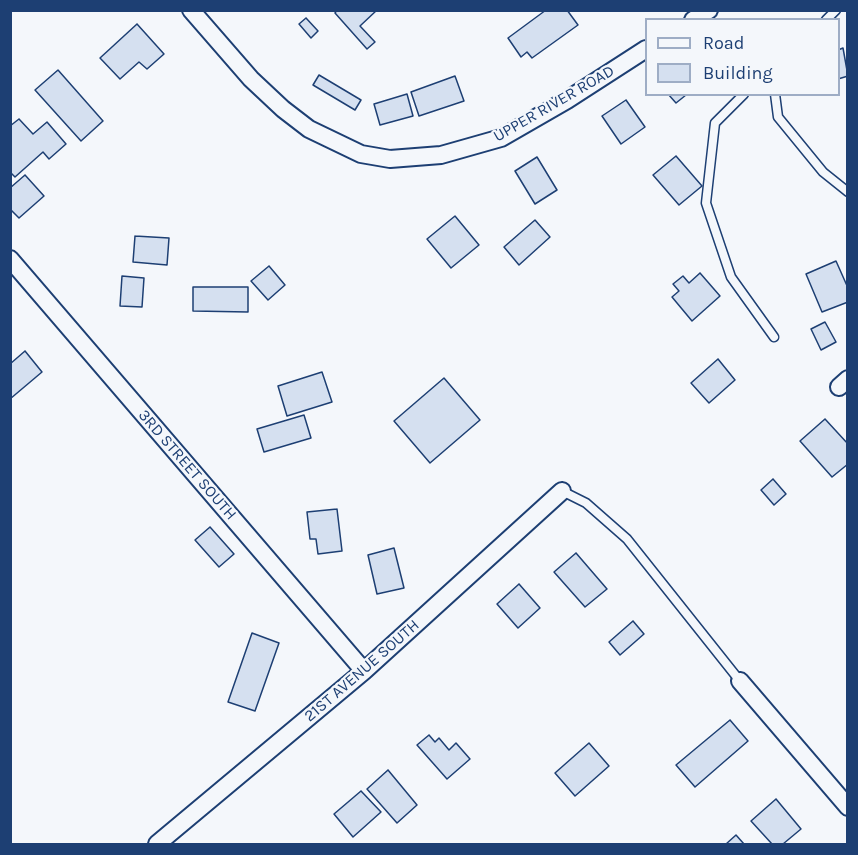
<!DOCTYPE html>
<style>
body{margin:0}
#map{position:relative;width:858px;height:855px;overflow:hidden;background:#f4f7fb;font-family:Karla,sans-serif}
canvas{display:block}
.frame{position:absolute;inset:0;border:12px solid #1d3f73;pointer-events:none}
.legend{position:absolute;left:645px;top:18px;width:195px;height:78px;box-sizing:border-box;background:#f4f7fb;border:2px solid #9eadc5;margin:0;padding:8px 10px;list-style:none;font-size:18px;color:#1d3f73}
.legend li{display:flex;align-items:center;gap:12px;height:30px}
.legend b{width:30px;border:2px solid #9eadc5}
</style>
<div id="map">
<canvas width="858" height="855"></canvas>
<div class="frame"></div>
<ul class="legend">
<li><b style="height:8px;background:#f4f7fb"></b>Road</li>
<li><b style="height:16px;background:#d5e0f0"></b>Building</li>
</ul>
</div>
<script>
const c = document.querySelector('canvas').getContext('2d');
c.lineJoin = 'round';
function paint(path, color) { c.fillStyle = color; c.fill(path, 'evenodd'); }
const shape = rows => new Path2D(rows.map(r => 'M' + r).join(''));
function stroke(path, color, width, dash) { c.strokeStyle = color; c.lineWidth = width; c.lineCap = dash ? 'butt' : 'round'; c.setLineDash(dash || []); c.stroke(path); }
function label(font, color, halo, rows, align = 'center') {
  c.font = font + ' Karla,sans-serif'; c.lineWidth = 4.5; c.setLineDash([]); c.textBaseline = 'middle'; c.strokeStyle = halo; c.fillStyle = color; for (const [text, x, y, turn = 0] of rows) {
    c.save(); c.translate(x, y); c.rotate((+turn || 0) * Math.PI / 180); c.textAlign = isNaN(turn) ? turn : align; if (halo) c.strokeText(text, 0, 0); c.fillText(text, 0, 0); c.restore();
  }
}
const building = shape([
 [337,10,377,10,360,26,375,42,367,49,335,13,337,10],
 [546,10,567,10,578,25,532,58,527,52,521,57,508,38,546,10],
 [306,18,318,31,311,38,299,24,306,18],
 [137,24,164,54,147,69,139,62,120,79,100,58,137,24],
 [843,48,848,76,838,79,838,50,843,48],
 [58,70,103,121,81,141,35,90,58,70],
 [319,75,361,100,355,110,313,85,319,75],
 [455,76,464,101,419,116,411,92,455,76],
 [407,94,413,116,380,125,374,104,407,94],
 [668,94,685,94,686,95,676,103,668,94],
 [626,100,645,127,621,144,602,116,626,100],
 [19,119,33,134,47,122,66,144,49,159,43,152,15,177,10,172,10,126,19,119],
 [676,156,702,186,679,205,653,175,676,156],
 [537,157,557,190,535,204,515,171,537,157],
 [25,175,44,196,19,218,10,209,10,188,25,175],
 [455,216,479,245,451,268,427,239,455,216],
 [535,220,550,237,519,265,504,247,535,220],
 [135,236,169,238,167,265,133,262,135,236],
 [836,261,848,288,848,302,822,312,806,274,836,261],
 [269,266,285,285,268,300,251,281,269,266],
 [700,273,720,296,692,321,672,297,679,291,673,284,683,276,689,283,700,273],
 [122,276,144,278,142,307,120,306,122,276],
 [193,287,248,287,248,312,193,311,193,287],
 [825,322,836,342,821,350,811,329,825,322],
 [25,351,42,372,10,399,10,364,25,351],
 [718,359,735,380,709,403,691,383,718,359],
 [322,372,332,402,287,416,278,386,322,372],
 [444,378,480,420,430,463,394,421,444,378],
 [304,415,311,438,264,452,257,429,304,415],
 [825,419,848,444,848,464,832,477,800,441,825,419],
 [773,479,786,494,774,505,761,490,773,479],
 [337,509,342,551,318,554,316,539,310,539,307,512,337,509],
 [210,527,234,554,219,567,195,540,210,527],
 [394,548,404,588,377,594,368,555,394,548],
 [576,553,607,589,585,607,554,572,576,553],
 [519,584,540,608,518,628,497,604,519,584],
 [633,621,644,634,620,655,609,642,633,621],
 [252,633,279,643,255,711,228,702,252,633],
 [730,720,748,741,695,787,676,765,730,720],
 [429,735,435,742,439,738,449,750,456,743,470,759,447,779,417,745,429,735],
 [589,743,609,766,575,796,555,773,589,743],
 [388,770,417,805,397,823,367,789,388,770],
 [361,791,381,812,353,837,334,814,361,791],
 [776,799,801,829,783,844,772,844,751,821,776,799],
 [736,835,744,844,726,844,736,835]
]);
const service = shape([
 [826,20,836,10],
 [744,94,715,123,706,203,731,277,774,337],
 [775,94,778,117,823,172,848,192],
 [562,491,586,503,627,539,740,681]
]);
const minor = shape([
 [191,10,251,79,283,109,309,129,361,154,390,159,441,155,501,138,567,100,646,49],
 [693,20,709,10],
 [10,259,364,671],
 [839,387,848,379],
 [740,681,848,807],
 [157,844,364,671,562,491]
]);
const streetNames = [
 ["UPPER RIVER ROAD",554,104,-30],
 ["3RD STREET SOUTH",187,465,49],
 ["21ST AVENUE SOUTH",362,671,-41]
];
paint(building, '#d5e0f0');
stroke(building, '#1d3f73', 1.5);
stroke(service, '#1d3f73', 11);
stroke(minor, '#1d3f73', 20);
stroke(service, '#f4f7fb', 8);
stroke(minor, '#f4f7fb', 16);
label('16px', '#1d3f73', '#f4f7fb', streetNames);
</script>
